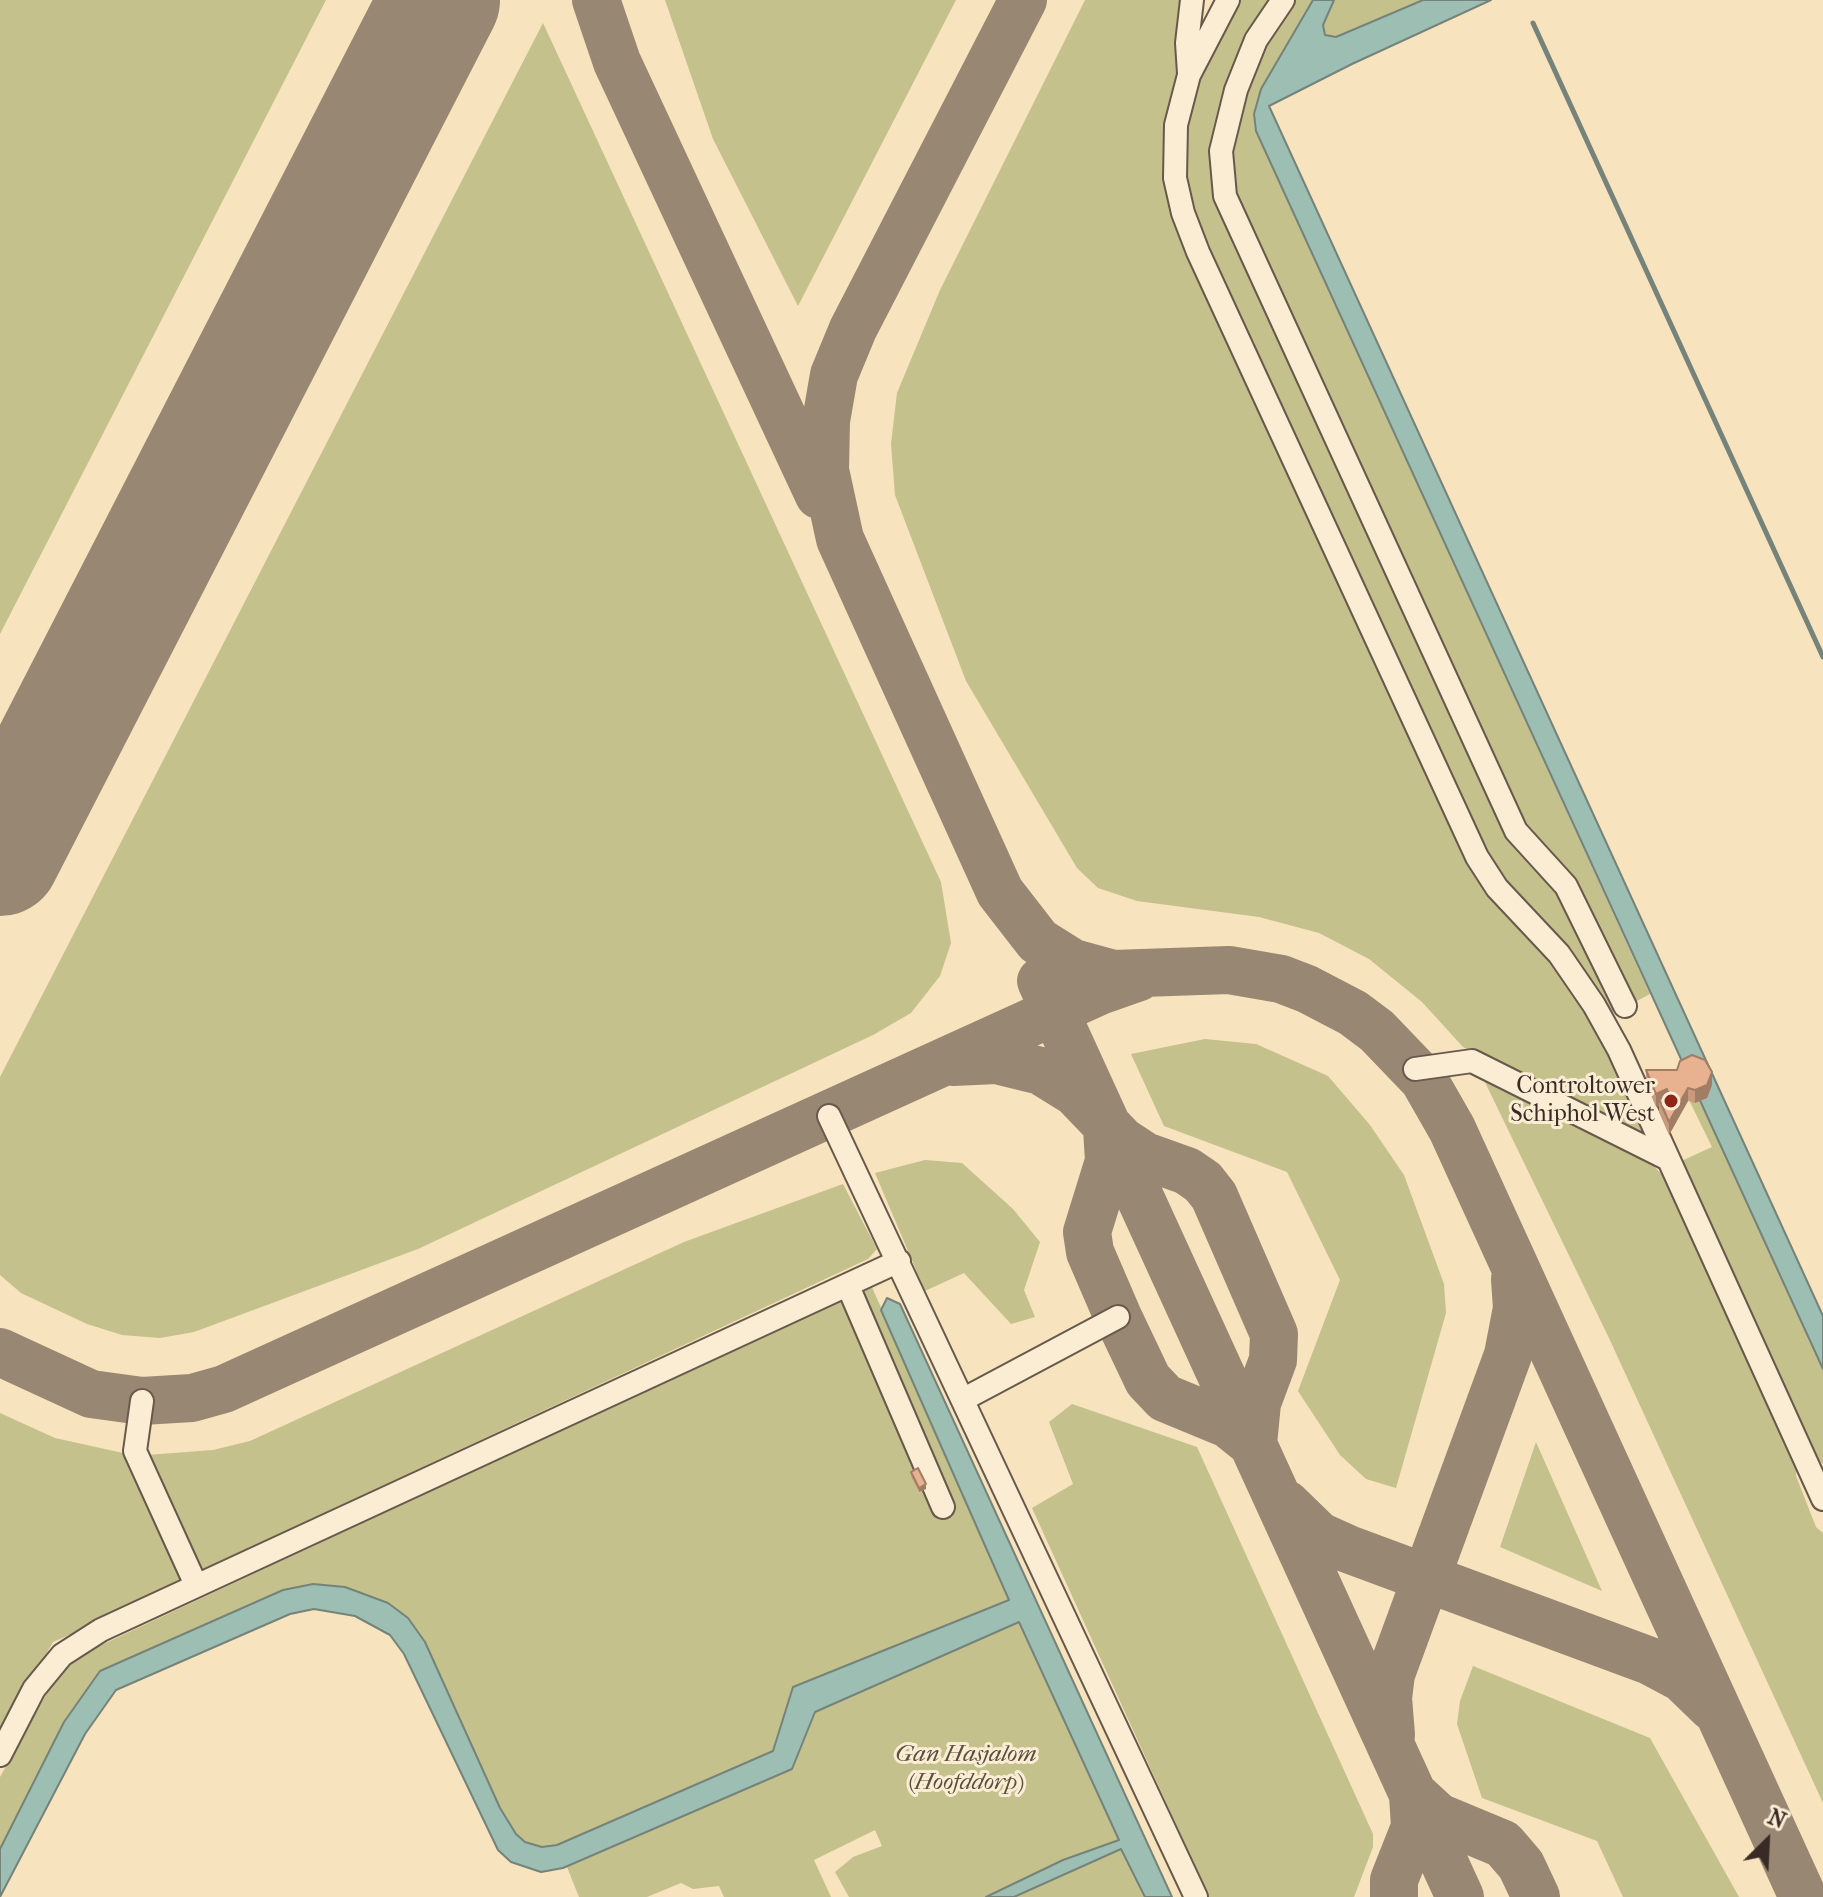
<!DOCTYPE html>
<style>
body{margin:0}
#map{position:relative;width:1823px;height:1897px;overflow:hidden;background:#f7e3bd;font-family:"IM FELL French Canon",serif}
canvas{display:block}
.north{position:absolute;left:1727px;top:1801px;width:80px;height:80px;-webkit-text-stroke:6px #faedd4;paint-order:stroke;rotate:24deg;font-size:22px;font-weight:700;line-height:32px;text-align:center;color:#382b26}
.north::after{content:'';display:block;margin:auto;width:28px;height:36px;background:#382b26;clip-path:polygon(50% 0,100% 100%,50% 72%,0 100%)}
</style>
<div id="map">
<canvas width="1823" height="1897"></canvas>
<div class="north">N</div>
</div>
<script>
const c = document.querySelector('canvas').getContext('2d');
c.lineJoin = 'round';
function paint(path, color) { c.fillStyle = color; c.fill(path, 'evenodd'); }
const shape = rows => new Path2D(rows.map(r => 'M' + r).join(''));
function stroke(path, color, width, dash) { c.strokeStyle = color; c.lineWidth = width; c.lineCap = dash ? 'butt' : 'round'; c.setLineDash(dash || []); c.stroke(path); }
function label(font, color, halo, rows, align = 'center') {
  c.font = font + ' "IM FELL French Canon",serif'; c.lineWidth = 6; c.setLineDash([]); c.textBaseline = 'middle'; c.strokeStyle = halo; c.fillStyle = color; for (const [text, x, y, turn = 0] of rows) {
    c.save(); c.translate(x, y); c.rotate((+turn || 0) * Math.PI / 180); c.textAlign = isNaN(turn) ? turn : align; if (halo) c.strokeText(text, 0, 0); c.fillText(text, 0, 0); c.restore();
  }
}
const green = shape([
 [0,0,326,0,0,634],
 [665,0,956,0,798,306,713,139],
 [1085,0,1185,0,1180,65,1167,113,1165,157,1469,856,1587,1007,1652,1141,1463,1047,1422,1002,1369,959,1319,933,1259,917,1137,901,1098,888,1077,868,966,681,895,495,891,444,897,393,940,290],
 [1237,0,1276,0,1212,167,1218,203,1441,686,1554,880,1622,1008,1608,1014,1492,869,1191,212,1181,152,1189,106,1206,60],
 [1290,0,1313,0,1261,89,1254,114,1256,131,1650,994,1631,1004,1522,824,1234,190,1231,141,1260,43],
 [1334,0,1423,0,1336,37,1325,35,1323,25],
 [543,23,941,882,951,943,940,976,911,1013,873,1035,418,1249,194,1332,160,1338,122,1335,87,1324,21,1293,0,1275,0,1077],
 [1205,1039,1256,1044,1328,1076,1370,1125,1404,1175,1444,1284,1446,1313,1396,1488,1366,1479,1340,1455,1298,1391,1340,1280,1287,1172,1164,1126,1131,1054],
 [1482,1076,1648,1160,1669,1182,1797,1460,1796,1476,1816,1527,1823,1533,1823,1803,1608,1336],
 [1700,1101,1823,1369,1823,1464,1808,1451,1677,1163,1712,1147,1690,1102],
 [925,1160,962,1163,1013,1209,1040,1242,1024,1290,1035,1317,1011,1324,964,1273,925,1291,875,1173],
 [843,1184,877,1249,868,1259,200,1571,147,1455,213,1450,250,1441,684,1242],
 [871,1285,1010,1600,794,1687,773,1751,556,1845,542,1847,525,1841,516,1834,500,1808,425,1642,388,1603,345,1587,100,1671,64,1722,0,1849,0,1777,56,1677,80,1655],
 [1072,1404,1197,1447,1373,1834,1373,1847,1354,1897,1209,1897,1032,1508,1073,1484,1049,1422],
 [0,1413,55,1438,132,1455,184,1585,53,1642,0,1733],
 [1536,1442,1602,1591,1500,1547],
 [1019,1622,1119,1841,1063,1860,986,1897,849,1897,835,1872,853,1857,882,1846,875,1830,814,1860,831,1897,724,1897,719,1886,693,1889,681,1883,647,1897,579,1897,567,1867,792,1769,814,1712],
 [1473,1666,1650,1738,1739,1897,1623,1897,1597,1841,1482,1798,1457,1724,1460,1701],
 [1122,1848,1145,1897,1014,1897]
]);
const water = shape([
 [1313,0,1334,0,1323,25,1325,35,1336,37,1423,0,1491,0,1352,64,1269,106,1823,1316,1823,1369,1256,131,1254,114,1261,89,1313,0],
 [887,1298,900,1304,1172,1897,1145,1897,1121,1849,1014,1897,986,1897,1063,1860,1119,1840,1019,1622,815,1712,792,1769,563,1868,541,1872,511,1862,498,1850,404,1654,390,1635,355,1616,314,1609,290,1614,116,1690,85,1734,0,1897,0,1849,64,1722,100,1671,283,1590,313,1584,345,1587,388,1603,408,1618,425,1642,500,1808,516,1834,525,1842,542,1847,557,1845,773,1751,793,1687,1009,1600,881,1310,887,1298]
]);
const stream = shape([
 [1533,23,1823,657]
]);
const taxiway = shape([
 [596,0,617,62,819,495],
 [1023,0,853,329,834,375,826,421,825,470,840,539,1000,892,1038,941,1073,963,1113,974,1229,970,1281,979,1307,989,1353,1013,1377,1031,1424,1080,1452,1129,1803,1897],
 [1041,981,1460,1897],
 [953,1062,996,1060,1041,1071,1075,1092,1122,1141,1145,1156,1187,1171,1203,1182,1214,1196,1274,1334,1273,1360,1257,1403,1253,1444],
 [1107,1128,1109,1161,1087,1232,1090,1252,1118,1317,1148,1380,1165,1398,1228,1424,1253,1444],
 [0,1352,91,1394,142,1401,192,1398,224,1389,1102,990,1139,977],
 [1286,1504,1319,1536,1348,1549,1650,1661,1682,1678,1712,1707],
 [1391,1735,1388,1698,1391,1674,1508,1355,1517,1308,1515,1279],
 [1413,1794,1438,1817,1503,1844,1521,1865,1536,1897],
 [1394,1897,1394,1880,1415,1827,1413,1795]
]);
const runway = shape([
 [0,856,440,0]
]);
const minor = shape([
 [1228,0,1189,75,1176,125,1175,178,1183,213,1198,252,1477,857,1497,888,1559,954,1594,1005,1619,1050,1823,1499],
 [1283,0,1256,40,1236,90,1221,151,1225,196,1516,831,1566,886,1625,1006],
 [1189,73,1187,43,1192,0],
 [1415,1069,1472,1061,1666,1158],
 [829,1116,1196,1897],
 [848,1286,943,1507],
 [964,1399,1118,1317],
 [142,1401,135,1451,196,1585],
 [0,1755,34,1689,62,1655,101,1630,899,1261]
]);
const wall = shape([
 [1646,1070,1712,1085,1707,1098,1695,1103,1688,1101,1669,1135,1659,1112,1659,1106,1656,1107,1646,1083],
 [911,1472,926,1489,919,1492,911,1476]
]);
const shadedWall = shape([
 [1712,1072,1712,1085,1707,1098,1695,1103,1695,1090],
 [1688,1088,1688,1101,1669,1135,1669,1122],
 [1667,1089,1667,1102,1659,1099,1659,1106,1656,1107,1656,1094],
 [926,1484,926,1489,919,1492,919,1488]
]);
const building = shape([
 [1692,1055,1705,1060,1712,1072,1707,1085,1695,1090,1688,1088,1669,1122,1659,1099,1669,1094,1667,1089,1656,1094,1646,1070,1677,1070,1680,1061,1692,1055],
 [918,1468,926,1484,919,1488,911,1472,918,1468]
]);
const markers = [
 [1671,1101,8,"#8f2418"]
];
const poiNames = [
 ["Controltower",1655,1087],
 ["Schiphol West",1655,1115]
];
const parkNames = [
 ["Gan Hasjalom",966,1755],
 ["(Hoofddorp)",966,1783]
];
paint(green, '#c4c18c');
paint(water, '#9dbeb2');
stroke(water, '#75837a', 2);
stroke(stream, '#75837a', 5);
stroke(taxiway, '#988772', 48);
stroke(runway, '#988772', 120);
stroke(minor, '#68594c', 26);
stroke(minor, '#faedd4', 22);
paint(wall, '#c8997d');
paint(shadedWall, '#a27d66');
paint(building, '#e8b291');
stroke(building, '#a27d66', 2);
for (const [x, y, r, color] of markers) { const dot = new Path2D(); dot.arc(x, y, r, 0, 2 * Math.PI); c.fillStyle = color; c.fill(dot); stroke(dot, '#faedd4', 3); }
label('24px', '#382b26', '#faedd4', poiNames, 'right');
label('italic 24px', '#5b5040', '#faedd4', parkNames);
</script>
